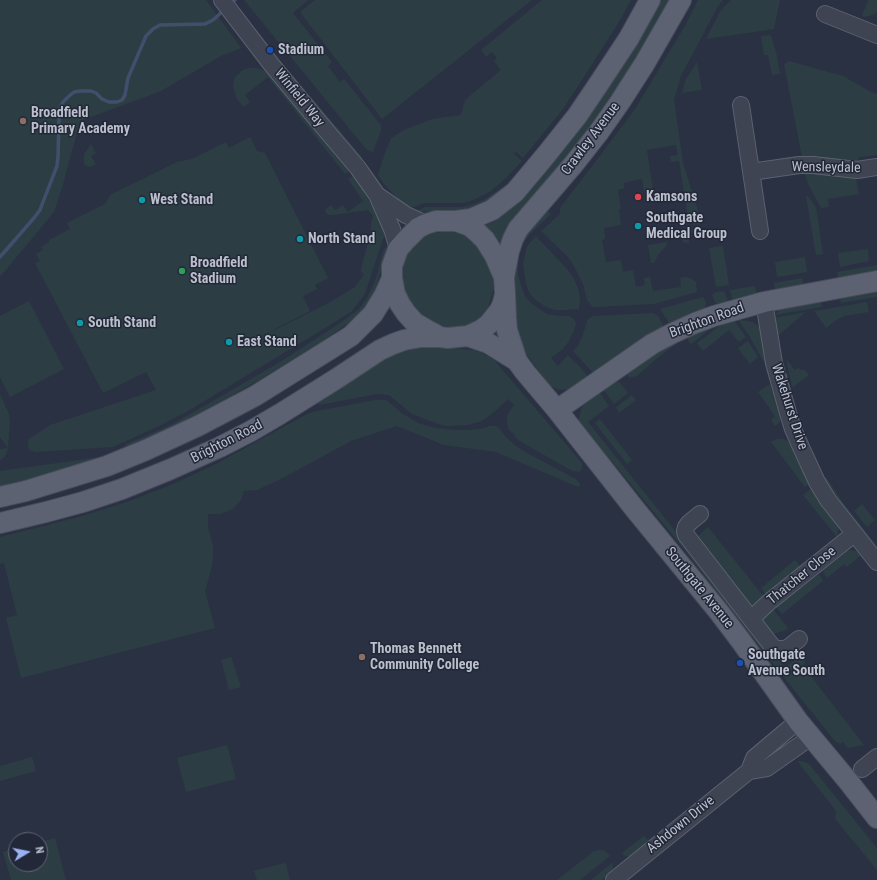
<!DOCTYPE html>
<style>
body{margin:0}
#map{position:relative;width:877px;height:880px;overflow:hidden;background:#2a3143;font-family:"Roboto Condensed",sans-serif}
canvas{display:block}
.north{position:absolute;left:8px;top:832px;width:40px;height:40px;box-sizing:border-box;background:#222838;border:1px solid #5f6473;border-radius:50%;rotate:80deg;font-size:11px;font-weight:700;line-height:16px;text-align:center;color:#bbbfcc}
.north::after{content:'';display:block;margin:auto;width:14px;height:18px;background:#9ab1f2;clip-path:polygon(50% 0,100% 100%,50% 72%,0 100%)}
</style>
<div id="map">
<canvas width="877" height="880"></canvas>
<div class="north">N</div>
</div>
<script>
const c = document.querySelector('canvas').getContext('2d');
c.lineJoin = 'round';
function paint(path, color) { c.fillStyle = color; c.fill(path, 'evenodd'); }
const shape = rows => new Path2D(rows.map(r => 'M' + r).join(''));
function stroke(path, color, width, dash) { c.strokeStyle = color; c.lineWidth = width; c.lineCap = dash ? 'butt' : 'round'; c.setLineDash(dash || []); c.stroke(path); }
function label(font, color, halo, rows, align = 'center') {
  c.font = font + ' "Roboto Condensed",sans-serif'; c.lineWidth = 3; c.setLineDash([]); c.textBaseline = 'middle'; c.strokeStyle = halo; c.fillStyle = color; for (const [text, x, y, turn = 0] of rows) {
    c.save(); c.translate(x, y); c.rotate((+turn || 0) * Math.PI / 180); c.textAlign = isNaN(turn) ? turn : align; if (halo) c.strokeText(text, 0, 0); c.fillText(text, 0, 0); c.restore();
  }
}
const green = shape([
 [0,0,206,0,241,48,221,56,161,91,80,121,64,181,54,212,0,277],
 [244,0,308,0,293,13,332,62,328,66,340,82,344,79,381,125,381,131,373,152,367,150,362,144],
 [315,0,532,0,382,119,300,12],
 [542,0,631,0,617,25,591,66,563,109,523,158,516,152,514,154,522,161,506,178,491,191,478,198,464,203,425,203,413,207,408,210,384,184,378,175,385,153,391,138,404,130,432,119,461,115,465,100,501,70,494,61,497,58,492,52,486,57,481,50],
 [639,0,643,0,584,95,498,197,474,209,458,210,414,212,426,207,459,207,472,205,485,199,506,185,533,155,568,111,600,65],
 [658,0,674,0,638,62,501,252,481,227,495,219],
 [698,0,723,0,718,6,681,76,674,100,683,163,700,217,701,224,693,225,692,218,688,218,679,161,671,162,670,156,678,155,676,145,647,150,653,190,644,191,642,179,623,183,625,188,618,190,621,209,619,209,621,225,604,228,605,239,602,240,606,262,621,260,623,272,633,270,636,287,645,285,644,278,650,277,653,291,681,287,680,278,686,277,692,279,696,282,697,292,654,304,597,307,593,307,590,304,587,300,583,284,573,264,567,256,541,231,560,214,560,208,599,157,635,109,686,24],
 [731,0,780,0,774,29,706,39,721,10],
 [868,0,877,0,877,11,875,14,865,17,862,16],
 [771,35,777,56,780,74,772,75,768,55,764,55,761,36],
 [789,61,843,76,871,92,877,94,877,155,860,157,855,163,802,157,784,64],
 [697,62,702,90,682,93,686,79],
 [283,64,363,158,360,160,281,66],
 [250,68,257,68,270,73,350,170,345,174,268,77,245,95,250,102,244,107,237,99,233,86,234,80,237,75,243,70],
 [250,137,257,151,265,153,328,278,315,285,317,289,303,296,310,311,234,350,327,304,355,287,363,276,364,274,361,272,362,265,371,232,371,224,373,216,368,210,333,215,329,215,326,213,325,210,331,205,335,210,343,205,348,212,363,201,348,179,353,176,361,187,377,214,385,233,365,294,352,311,330,325,188,411,159,426,113,447,35,452,30,450,28,447,28,443,29,439,50,425,156,390,146,372,103,393,35,263,40,261,36,254,43,250,41,247,49,242,49,240,70,229,67,223,105,204,110,195,177,162,192,159,226,142,229,148],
 [91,144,96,153,91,156,96,164,90,167,86,166,84,164,84,154],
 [805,173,815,173,852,177,856,179,859,194,828,199,829,207,821,208,808,184],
 [806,196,808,196,816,207,823,254,816,255],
 [544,208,551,214,530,234,524,242,520,250,518,264,518,275,521,285,525,296,531,303,547,314,559,316,568,316,571,317,575,321,576,325,574,330,569,341,563,349,551,358,558,366,568,355,581,368,588,377,568,389,562,390,555,388,550,386,524,351,518,340,511,284,517,244],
 [701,228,702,231,688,233,689,243,687,243,683,242,681,232],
 [442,232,457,232,463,234,480,246,489,260,493,279,493,290,488,308,482,316,466,327,457,328,438,325,422,317,404,294,400,275,403,262,408,251,413,246,426,236,434,233],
 [536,236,566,268,573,277,578,288,580,298,579,309,566,310,555,310,546,307,534,299,529,292,526,283,523,264,527,246],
 [667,242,667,245,658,255,654,263,651,263,648,245],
 [723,246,729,285,716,287,709,248],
 [386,247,385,256,372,301,357,317,323,341,259,380,173,428,145,441,128,446,124,445,157,431,171,425,225,394,280,362,340,323,359,309,367,298,376,278,384,248],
 [868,249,869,261,840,267,838,253],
 [805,257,807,272,777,277,775,262],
 [877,265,877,271,838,278,837,272],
 [802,278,803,284,775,289,774,283],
 [755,286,757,295,733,302,730,290],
 [724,291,729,304,720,304,716,303,714,300,712,295,715,292],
 [877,291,877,297,841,303,840,298],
 [703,297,706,302,705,308,703,313,672,327,660,309],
 [29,301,64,369,10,397,0,377,0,316],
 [821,301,822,307,775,315,779,310,783,308],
 [867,302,869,312,844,316,838,319,826,328,814,311],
 [806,312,780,334,775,334,774,318],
 [653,313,658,316,665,329,593,373,573,351,578,345,582,337,588,319,593,316],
 [734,320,746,337,739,342,729,330,703,351,697,343,723,323],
 [738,320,747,321,753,322,760,328,768,362,764,363,750,337],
 [721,321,691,344,688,341,688,335],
 [748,341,758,357,750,364,738,348],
 [677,342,676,344,655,360,637,376,632,377,629,377,627,374,627,371,639,360],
 [419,347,442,347,473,350,488,356,495,361,582,463,582,468,580,472,572,471,518,440,513,433,509,430,507,424,507,417,509,412,514,405,508,399,493,413,482,421,468,425,445,426,427,420,412,414,389,395,377,394,319,405,317,401,373,363,403,349],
 [786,359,795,370,798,368,800,370,805,370,809,375,797,384,793,388,790,378],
 [614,381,620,383,628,393,614,404,603,389],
 [768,385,770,385,780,419,780,422,775,426,771,420,775,416,758,392],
 [600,393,609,406,588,422,785,668,804,652,806,655,806,659,803,666,864,745,848,748,843,742,840,744,835,741,742,625,675,538,615,465,594,442,579,422,579,417,582,407,587,402],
 [0,394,9,414,10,423,8,448,6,455,3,458,0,460,0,449,8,448,0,437],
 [632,395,636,400,619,413,616,407],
 [375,400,386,400,403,414,418,423,435,428,453,430,471,430,480,429,490,426,496,426,499,428,506,437,516,446,527,453,576,479,580,484,580,486,578,487,496,452,444,445,397,426,351,441,279,480,257,490,244,491,241,500,233,509,221,514,208,514,208,527,213,546,213,559,210,574,205,591,215,628,21,678,6,618,17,615,4,563,0,564,0,537,79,517,127,502,173,484,216,464,307,414,317,411],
 [600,419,632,460,627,464,595,423],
 [777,439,783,439,788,441,792,445,810,483,805,487,771,442],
 [101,457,103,458,0,490,0,471],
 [826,477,842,501,876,545,874,546,823,480],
 [813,487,830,514,839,527,837,537,803,495],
 [862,504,875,520,867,527,854,511],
 [708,527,764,597,753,608,749,607,698,539,699,535],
 [850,550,856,551,861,555,847,567,844,564,827,578,823,572,824,570,846,552],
 [795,560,801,567,766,595,761,588],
 [818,575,820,575,823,581,782,614,776,607],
 [773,609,788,628,784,631,772,634,769,633,761,619],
 [231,657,241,687,229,690,221,660],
 [227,745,236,779,186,792,177,758],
 [32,757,36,771,0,781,0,766],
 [797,761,802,761,809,764,877,848,877,870,835,819,836,811],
 [644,836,649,841,635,854,631,856,626,856,623,855,623,852],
 [55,838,66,880,11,880,3,852,16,848,16,864,40,864,40,842],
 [600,850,605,851,610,856,580,880,557,880,594,851],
 [613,862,613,868,610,873,602,880,591,880],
 [284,863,286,864,290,880,257,880,254,871]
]);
const stream = shape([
 [230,5,235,0],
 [0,257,34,218,40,210,43,202,57,166,58,157,59,119,60,108,63,102,68,97,74,92,81,91,91,91,96,93,102,99,109,102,117,102,122,100,125,95,128,78,146,36,153,29,160,25,205,24,213,20,224,10]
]);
const minor = shape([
 [222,0,271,64,314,116,358,168,377,195,392,229,398,249],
 [825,14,877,35],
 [741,105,760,231],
 [751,172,799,165,813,165,857,170,877,167],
 [377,195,406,215,426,224],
 [764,302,774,363,788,413,793,429,800,445,817,482,828,500,877,562],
 [700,514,689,523,686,527,685,531,686,535,772,646,776,649,785,649,789,647,799,639],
 [751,619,769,602,854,534],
 [862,769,877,757],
 [749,771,754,758,798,721],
 [614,880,749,771,767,768,811,737]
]);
const major = shape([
 [436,221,456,221,470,226,478,233,485,240,495,256,504,277,505,294,503,303,500,310,489,324,481,330,468,336,448,338,440,337,427,330,415,323,406,313,400,304,395,294,392,278,392,266,398,249,405,241,418,228,426,224,436,221],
 [456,221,471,219,492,210,515,192,546,155,577,116,598,85,629,38,650,0],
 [504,277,509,251,513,239,518,229,573,165,599,132,620,102,645,63,681,0],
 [505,294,506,317,507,330,517,361,525,372,557,410,634,508,719,612,741,641,798,721,848,781,877,818],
 [468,336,488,343,517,361],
 [557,410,652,344,673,333,695,323,714,316,764,302,877,281],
 [0,497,26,491,107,466,146,450,198,426,255,396,351,336,373,314,384,296,392,278],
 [0,523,46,512,83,502,122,489,171,469,220,447,251,431,280,414,336,379,380,350,393,344,404,340,421,337,440,337]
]);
const markers = [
 [270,50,4,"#1a4fb4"],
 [23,121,4,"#8d6e63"],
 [638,197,4,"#e0444e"],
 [142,200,4,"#0f9aa8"],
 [638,226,4,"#0f9aa8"],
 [300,239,4,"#0f9aa8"],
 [182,271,4,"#2e9e5b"],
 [80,323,4,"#0f9aa8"],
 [229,342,4,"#0f9aa8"],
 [362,657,4,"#8d6e63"],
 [740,663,4,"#1a4fb4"]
];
const poiNames = [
 ["Stadium",278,50],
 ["Broadfield",31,113],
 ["Primary Academy",31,129],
 ["Kamsons",646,197],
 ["West Stand",150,200],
 ["Southgate",646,218],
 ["Medical Group",646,234],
 ["North Stand",308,239],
 ["Broadfield",190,263],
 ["Stadium",190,279],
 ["South Stand",88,323],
 ["East Stand",237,342],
 ["Thomas Bennett",370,649],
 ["Community College",370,665],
 ["Southgate",748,655],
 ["Avenue South",748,671]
];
const streetNames = [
 ["Winfield Way",299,98,51],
 ["Crawley Avenue",591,139,-53],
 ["Wensleydale",826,168,1],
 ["Brighton Road",707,321,-20],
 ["Wakehurst Drive",789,407,72],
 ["Brighton Road",227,442,-27],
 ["Thatcher Close",802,576,-39],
 ["Southgate Avenue",699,588,51],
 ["Ashdown Drive",681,825,-39]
];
paint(green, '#2c3e44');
stroke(stream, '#424f6c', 3.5);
stroke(minor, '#5c6170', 18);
stroke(major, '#474c5c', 22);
stroke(minor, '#3e4452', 16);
stroke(major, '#5c6272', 20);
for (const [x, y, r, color] of markers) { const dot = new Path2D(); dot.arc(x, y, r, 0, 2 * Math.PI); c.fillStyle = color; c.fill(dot); stroke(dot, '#222838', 1.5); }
label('bold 14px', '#bbbfcc', '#222838', poiNames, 'left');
label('14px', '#bbbfcc', '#222838', streetNames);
</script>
